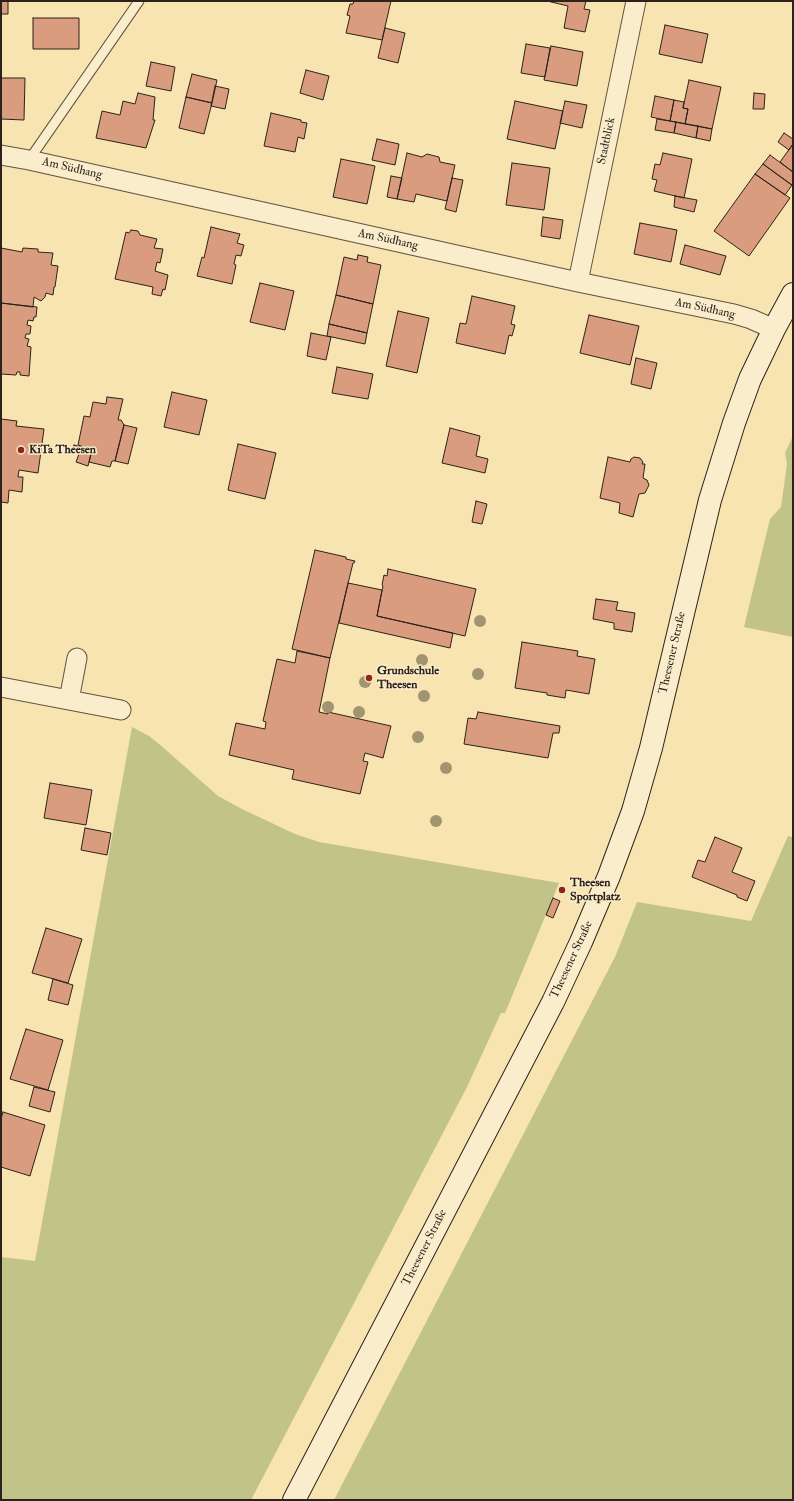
<!DOCTYPE html>
<meta charset="utf-8">
<style>
body{margin:0}
#map{position:relative;width:794px;height:1501px;overflow:hidden;background:#f8e4b0;font-family:"IM FELL Double Pica",serif}
canvas{display:block}
.frame{position:absolute;inset:0;border:2px solid #2d221b;pointer-events:none}
</style>
<div id="map">
<canvas width="794" height="1501"></canvas>
<div class="frame"></div>
</div>
<script>
const c = document.querySelector('canvas').getContext('2d');
c.lineJoin = 'round';
function paint(path, color) { c.fillStyle = color; c.fill(path, 'evenodd'); }
const shape = rows => new Path2D(rows.map(r => 'M' + r).join(''));
function stroke(path, color, width, dash) { c.strokeStyle = color; c.lineWidth = width; c.lineCap = dash ? 'butt' : 'round'; c.setLineDash(dash || []); c.stroke(path); }
function label(font, color, halo, rows, align = 'center') {
  c.font = font + ' "IM FELL Double Pica",serif'; c.lineWidth = 3; c.setLineDash([]); c.textBaseline = 'middle'; c.strokeStyle = halo; c.fillStyle = color; for (const [text, x, y, turn = 0] of rows) {
    c.save(); c.translate(x, y); c.rotate((+turn || 0) * Math.PI / 180); c.textAlign = isNaN(turn) ? turn : align; if (halo) c.strokeText(text, 0, 0); c.fillText(text, 0, 0); c.restore();
  }
}
const green = shape([
 [793,436,793,637,744,627,770,519,781,507,787,464,785,453],
 [132,727,149,736,158,743,218,796,242,809,295,834,319,842,559,883,505,1013,501,1013,467,1087,251,1500,1,1500,1,1257,35,1261],
 [788,836,793,837,793,1500,334,1500,615,957,637,902,751,921]
]);
const building = shape([
 [1,1,8,1,8,14,1,14,1,1],
 [354,1,391,1,382,40,346,33,350,16,347,15,350,4,353,4,354,1],
 [547,1,586,1,584,9,590,10,585,32,564,28,568,6,547,1],
 [33,18,79,18,79,49,33,49,33,18],
 [665,25,708,34,702,63,659,54,665,25],
 [385,28,405,33,398,63,378,58,385,28],
 [526,44,550,48,545,77,521,73,526,44],
 [551,46,583,52,577,86,544,80,551,46],
 [151,62,175,67,171,91,146,86,151,62],
 [306,70,329,76,323,100,300,93,306,70],
 [192,74,217,80,212,103,186,97,192,74],
 [1,78,25,78,24,120,1,119,1,78],
 [689,80,721,87,712,129,685,124,688,109,683,108,689,80],
 [215,86,229,89,225,109,211,106,215,86],
 [138,93,155,97,153,120,155,120,146,148,96,138,102,111,120,115,123,101,135,104,138,93],
 [754,93,765,94,764,109,753,109,754,93],
 [655,96,674,100,670,121,651,117,655,96],
 [186,97,212,103,204,134,179,128,186,97],
 [674,100,684,102,683,108,688,109,685,124,670,121,674,100],
 [515,101,563,111,555,149,507,139,515,101],
 [565,101,587,105,582,128,560,123,565,101],
 [271,113,301,120,301,122,307,123,304,139,298,137,295,152,264,146,271,113],
 [657,119,676,122,674,133,655,130,657,119],
 [676,122,698,126,696,138,674,133,676,122],
 [698,126,712,129,710,141,696,138,698,126],
 [784,133,793,139,793,144,789,150,778,142,784,133],
 [377,139,399,144,395,165,372,160,377,139],
 [793,144,793,172,780,162,793,144],
 [407,153,422,157,427,154,439,157,440,162,455,165,447,201,416,194,414,202,397,199,407,153],
 [663,153,692,159,684,198,654,191,657,180,652,179,655,164,660,165,663,153],
 [770,155,793,172,793,186,763,164,770,155],
 [341,159,375,166,367,204,333,197,341,159],
 [512,163,550,168,544,210,506,205,512,163],
 [763,164,792,185,785,195,755,174,763,164],
 [755,174,790,198,749,256,714,231,755,174],
 [391,176,402,178,397,199,387,197,391,176],
 [452,178,463,180,456,212,445,209,452,178],
 [675,196,697,200,694,212,674,207,675,196],
 [543,217,563,220,560,239,541,236,543,217],
 [640,223,677,230,671,262,634,254,640,223],
 [211,227,240,234,237,243,244,245,241,256,236,255,234,264,236,265,232,284,197,276,202,257,204,258,211,227],
 [131,230,138,231,140,235,157,239,154,248,163,249,160,263,157,262,155,271,168,275,165,290,163,289,161,296,152,294,153,287,115,279,126,232,129,233,131,230],
 [685,245,726,256,720,275,680,264,685,245],
 [1,248,22,252,23,248,38,249,38,252,53,253,51,265,58,266,55,287,54,287,53,295,46,293,45,297,41,301,34,297,33,307,1,303,1,248],
 [358,255,368,257,367,262,381,265,373,304,336,295,344,257,357,260,358,255],
 [260,283,294,291,285,330,250,322,260,283],
 [336,295,373,304,367,333,329,324,336,295],
 [472,296,515,306,511,324,515,325,512,336,509,335,505,354,456,343,460,323,466,324,472,296],
 [1,303,37,307,36,317,34,317,33,321,28,320,27,325,31,326,30,334,26,334,25,338,29,339,27,346,31,347,29,376,20,375,20,372,17,372,16,375,1,374,1,303],
 [398,311,429,318,417,373,386,366,398,311],
 [589,315,639,326,630,365,580,353,589,315],
 [329,324,367,333,365,344,327,336,329,324],
 [311,333,331,337,326,360,307,356,311,333],
 [636,358,657,363,651,389,631,384,636,358],
 [337,367,373,374,368,399,332,393,337,367],
 [172,392,207,400,199,435,164,427,172,392],
 [107,397,123,399,118,420,121,420,124,425,115,461,112,461,110,467,89,462,92,450,78,445,84,416,90,417,93,402,106,404,107,397],
 [1,419,17,421,16,426,44,429,38,473,19,470,18,477,23,477,22,492,9,490,8,503,1,502,1,419],
 [124,425,137,428,128,464,115,461,124,425],
 [450,428,480,436,476,456,488,459,485,473,442,463,450,428],
 [238,444,276,453,265,499,228,490,238,444],
 [74,445,92,450,88,466,76,462,79,454,72,452,74,445],
 [608,457,630,462,631,459,634,457,640,458,643,462,642,464,645,464,643,478,647,480,649,485,645,493,639,494,633,517,619,513,620,503,600,498,608,457],
 [476,501,487,504,482,524,472,522,476,501],
 [315,550,346,557,346,559,355,561,354,563,353,563,330,658,292,649,315,550],
 [388,569,476,589,465,636,377,616,383,586,382,585,384,575,387,576,388,569],
 [348,583,382,590,377,616,453,633,450,648,339,623,348,583],
 [596,599,618,602,616,610,635,613,632,632,614,629,614,623,593,619,596,599],
 [522,642,578,651,577,656,595,659,589,694,566,690,565,698,547,695,547,693,515,688,522,642],
 [297,651,330,658,319,712,328,714,328,712,391,726,383,758,365,753,363,761,368,762,360,794,292,779,294,770,229,755,236,723,265,729,266,722,263,721,277,659,295,663,297,651],
 [478,712,560,726,559,733,553,733,548,758,464,744,468,718,476,719,478,712],
 [50,783,92,790,86,825,44,818,50,783],
 [85,828,111,833,107,855,81,850,85,828],
 [715,837,742,848,732,872,755,881,747,901,737,897,737,895,692,877,698,860,705,862,715,837],
 [553,898,560,901,553,918,546,915,553,898],
 [46,928,82,939,68,983,32,973,46,928],
 [53,979,73,985,68,1005,48,1000,53,979],
 [26,1029,63,1040,48,1090,10,1079,26,1029],
 [34,1087,55,1092,50,1112,29,1106,34,1087],
 [3,1112,45,1125,30,1176,1,1167,1,1119,3,1112]
]);
const lane = shape([
 [29,160,139,1]
]);
const street = shape([
 [1,155,29,160,578,282,734,314,751,319,774,329],
 [578,282,636,1],
 [1,687,121,710],
 [69,700,77,658]
]);
const secondary = shape([
 [294,1500,553,1002,581,942,609,876,633,811,651,748,710,500,734,423,750,379,774,329,793,294]
]);
const trees = [
 [480,621],
 [422,660],
 [478,674],
 [365,682],
 [424,696],
 [328,707],
 [359,712],
 [418,737],
 [446,768],
 [436,821]
];
const markers = [
 [21,450,4,"#8f2418"],
 [369,678,4,"#8f2418"],
 [562,890,4,"#8f2418"]
];
const streetNames = [
 ["Stadtblick",607,141,-78],
 ["Am Südhang",72,169,13],
 ["Am Südhang",388,240,12],
 ["Am Südhang",705,309,12],
 ["Theesener Straße",673,653,-77],
 ["Theesener Straße",572,960,-65],
 ["Theesener Straße",425,1248,-63]
];
const poiNames = [
 ["KiTa Theesen",29,450],
 ["Grundschule",377,671],
 ["Theesen",377,685],
 ["Theesen",570,883],
 ["Sportplatz",570,897]
];
paint(green, '#c1c388');
paint(building, '#d99c7e');
stroke(building, '#2d221b', 1);
stroke(lane, '#605240', 11);
stroke(street, '#605240', 21);
stroke(secondary, '#2d221b', 24);
stroke(lane, '#faedcc', 9);
stroke(street, '#faedcc', 19);
stroke(secondary, '#faedcc', 22);
c.fillStyle = '#a19470';
for (const [x, y] of trees) { c.beginPath(); c.arc(x, y, 6, 0, 2 * Math.PI); c.fill(); }
for (const [x, y, r, color] of markers) { const dot = new Path2D(); dot.arc(x, y, r, 0, 2 * Math.PI); c.fillStyle = color; c.fill(dot); stroke(dot, '#faedcc', 1.5); }
label('12px', '#2d221b', '#faedcc', streetNames);
label('bold 12px', '#2d221b', '#faedcc', poiNames, 'left');
</script>
